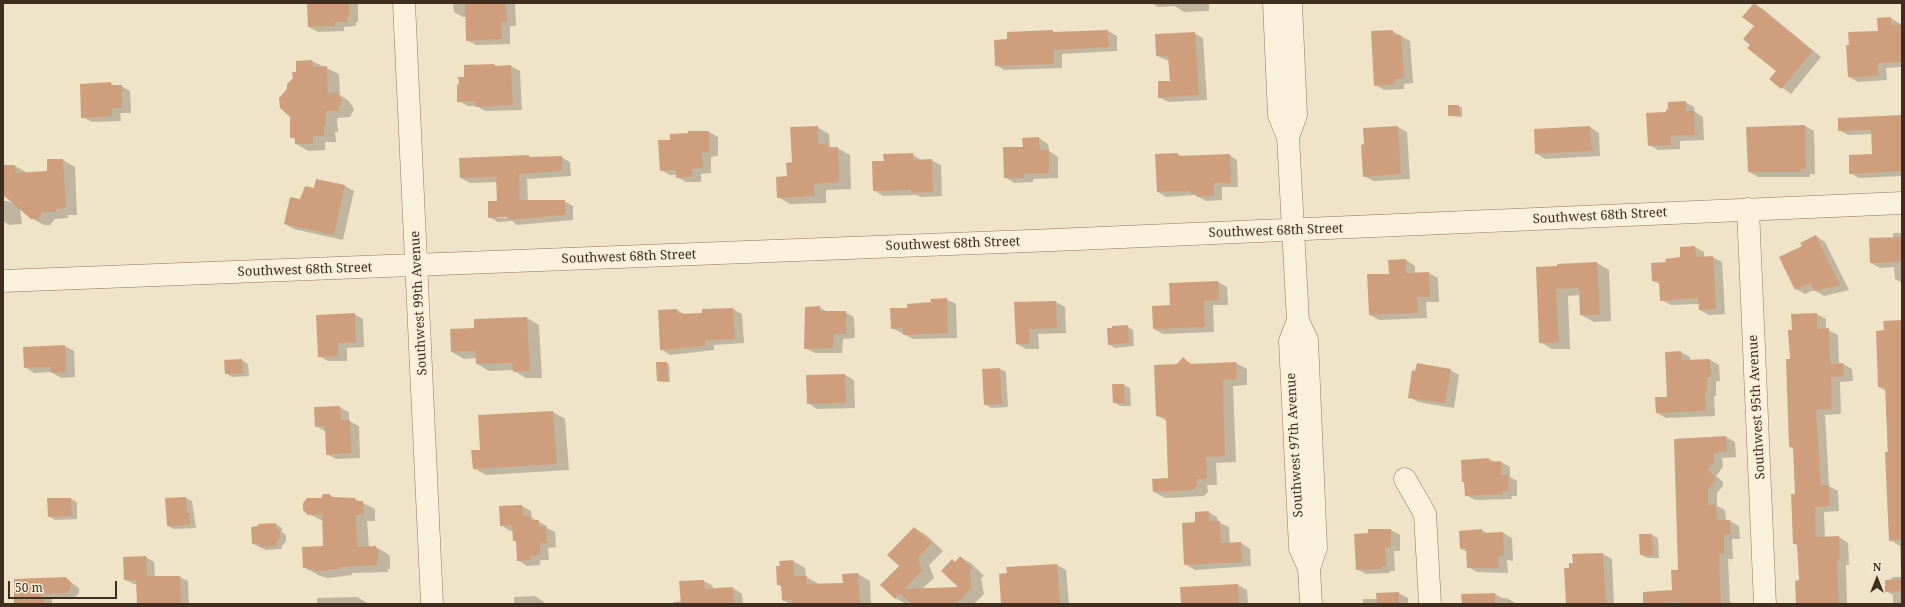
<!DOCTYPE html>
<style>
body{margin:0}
#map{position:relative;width:1905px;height:607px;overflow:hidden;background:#f0e4c8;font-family:"Noto Serif",serif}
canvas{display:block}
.frame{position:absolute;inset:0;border:4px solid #3d2e20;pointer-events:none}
.north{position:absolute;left:1857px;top:559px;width:40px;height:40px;-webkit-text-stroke:3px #f7eed8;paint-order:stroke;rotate:0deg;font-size:11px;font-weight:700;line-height:16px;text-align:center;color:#3d2e20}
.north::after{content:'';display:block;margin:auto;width:14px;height:18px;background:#3d2e20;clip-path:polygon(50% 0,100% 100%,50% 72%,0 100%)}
.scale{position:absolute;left:8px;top:581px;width:109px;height:18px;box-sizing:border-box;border:2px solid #3d2e20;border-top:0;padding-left:5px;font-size:12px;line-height:14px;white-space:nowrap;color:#3d2e20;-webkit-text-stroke:3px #f7eed8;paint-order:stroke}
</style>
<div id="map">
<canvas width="1905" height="607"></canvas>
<div class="frame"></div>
<div class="north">N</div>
<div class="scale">50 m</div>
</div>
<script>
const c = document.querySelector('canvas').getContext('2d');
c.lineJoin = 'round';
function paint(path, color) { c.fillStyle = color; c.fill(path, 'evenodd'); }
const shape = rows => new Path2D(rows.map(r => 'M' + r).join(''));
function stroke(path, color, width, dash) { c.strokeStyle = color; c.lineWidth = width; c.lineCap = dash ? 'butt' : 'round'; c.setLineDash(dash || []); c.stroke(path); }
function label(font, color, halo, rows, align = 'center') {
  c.font = font + ' "Noto Serif",serif'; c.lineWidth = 3; c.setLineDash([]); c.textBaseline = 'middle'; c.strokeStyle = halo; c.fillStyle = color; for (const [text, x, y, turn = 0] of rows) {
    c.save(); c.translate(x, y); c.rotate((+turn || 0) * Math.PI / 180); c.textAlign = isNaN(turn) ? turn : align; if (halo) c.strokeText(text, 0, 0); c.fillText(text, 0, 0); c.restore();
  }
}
const shadow = shape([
 [319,3,358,3,358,22,356,22,356,26,344,27,344,31,318,32,309,27],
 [453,3,515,3,516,26,510,26,510,44,476,45,467,40,466,17,463,17,454,12],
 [1151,3,1209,3,1209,11,1184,12,1175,6,1158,7],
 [1754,4,1763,9,1821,57,1791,94,1770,79,1777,71,1751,44,1755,26],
 [1891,18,1902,25,1902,67,1886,68,1887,80,1858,82,1849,77,1879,32],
 [1108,31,1117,36,1117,51,1062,54,1062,68,1004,70,996,65,1008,40,1008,33],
 [1392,31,1410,41,1413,83,1404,84,1404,89,1384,90,1375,85],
 [1194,33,1203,38,1207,100,1169,102,1159,97,1171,81,1169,61,1157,56],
 [312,61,339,74,340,95,349,101,354,109,350,117,337,118,338,132,335,132,336,142,325,142,325,150,308,151,296,144,296,140,291,137,289,90,297,73],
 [494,65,497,66,511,66,520,71,522,110,485,111,476,106,468,106,458,101,465,78],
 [110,83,115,86,121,86,130,91,131,113,120,113,121,121,92,122,82,117],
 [1685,102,1694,107,1695,112,1703,117,1704,140,1680,141,1680,149,1658,150,1649,145,1667,113],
 [1449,106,1462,107,1462,117,1449,116],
 [1902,116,1902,176,1859,178,1850,173,1873,155,1872,134,1848,135,1839,130],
 [1805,126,1814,131,1815,174,1810,174,1810,177,1758,177,1749,172,1747,128],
 [817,127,829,134,830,147,837,148,850,155,851,189,826,190,826,203,790,204,778,197,793,163],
 [1398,127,1407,132,1410,179,1374,181,1364,176,1365,145],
 [1590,127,1599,133,1600,156,1545,159,1536,153,1535,130],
 [709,132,718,137,718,156,711,157,711,173,701,174,701,182,686,182,677,177,677,175,670,175,661,170,671,141],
 [1039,138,1048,144,1049,151,1058,157,1058,178,1033,179,1033,182,1014,183,1005,177,1024,148,1023,139],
 [912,154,922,161,931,160,941,165,942,196,921,197,916,195,883,196,874,190,885,162],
 [1178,154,1183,157,1229,155,1237,160,1238,187,1222,187,1222,200,1206,201,1194,195,1166,197,1158,192,1156,155],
 [561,157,570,162,571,176,527,179,528,201,564,201,573,206,573,220,517,225,512,221,498,222,489,217,498,202,497,182,470,183,461,178],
 [497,216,512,216,513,218,497,218],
 [63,160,75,167,77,215,68,215,68,218,55,219,50,225,44,225,31,218,20,208,22,224,9,225,3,221,3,201,8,201,14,204,3,193,3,166,15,166,28,173,49,172],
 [317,180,345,186,354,191,343,240,294,229,285,224,301,201,314,189],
 [1893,233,1902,233,1902,283,1895,279,1894,267,1880,268,1871,263,1893,239],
 [1816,236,1825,242,1849,290,1824,296,1814,290,1805,294,1796,289,1803,247],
 [1695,247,1704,252,1704,257,1712,257,1722,262,1725,314,1709,315,1700,310,1699,304,1671,305,1661,300,1661,285,1653,281,1667,263,1681,258],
 [1406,260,1415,266,1415,274,1429,273,1438,278,1439,302,1426,302,1427,318,1379,320,1370,315,1390,274],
 [1597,263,1609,270,1611,321,1594,322,1581,315,1580,295,1568,296,1570,349,1552,349,1540,342,1537,268],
 [1218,282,1227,287,1228,305,1213,305,1214,332,1163,334,1154,329,1171,306],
 [946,299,956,304,957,338,913,339,892,328,908,309],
 [1056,302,1065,307,1066,333,1038,334,1039,349,1026,349,1017,344,1016,303],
 [819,307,828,312,845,312,854,317,855,338,843,339,842,353,815,353,805,348],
 [733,309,742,314,744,343,714,345,714,350,670,355,661,349,677,310,686,315,703,314,703,310],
 [354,314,363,319,364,347,347,348,347,361,328,361,319,356],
 [1817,314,1826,319,1826,329,1838,335,1839,364,1843,364,1852,369,1853,381,1840,382,1841,414,1825,415,1829,486,1838,491,1839,511,1824,512,1825,538,1839,537,1848,543,1849,565,1846,565,1847,604,1797,604,1800,581,1798,546,1794,543,1796,495,1794,449,1790,447,1793,331],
 [527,318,539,325,542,378,526,378,514,371,514,370,489,371,477,364,476,358,464,359,452,352,475,329,475,320],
 [1902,321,1902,604,1893,604,1893,595,1886,591,1892,577,1901,577,1900,546,1890,540,1886,391,1879,387,1885,331],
 [1127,326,1133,330,1134,346,1115,348,1109,344],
 [65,346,74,351,75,377,61,378,51,372,34,373,25,367,24,348],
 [1681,352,1690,357,1690,361,1710,360,1719,365,1720,381,1716,381,1716,396,1714,396,1715,416,1666,418,1657,413,1668,397,1666,353],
 [1183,359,1194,365,1236,363,1247,369,1247,385,1233,386,1236,462,1216,463,1217,485,1207,485,1208,492,1204,496,1165,498,1154,492,1169,479,1167,421,1157,415,1177,365],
 [242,360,248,364,249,376,232,377,226,373],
 [667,363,669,364,670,382,660,382,658,380],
 [1000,369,1006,372,1008,407,991,408,985,404],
 [1450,370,1459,375,1454,408,1418,402,1409,397],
 [845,375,854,380,855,408,817,409,808,403],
 [1113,385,1124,385,1130,388,1131,406,1120,406,1114,402],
 [339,407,349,412,349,421,359,426,360,458,336,459,327,454,326,432,316,426],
 [553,412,565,419,569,470,486,475,473,468,481,451,479,416],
 [1726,437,1735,442,1736,457,1722,458,1723,467,1716,476,1723,482,1723,486,1717,493,1717,506,1725,510,1726,521,1730,521,1739,526,1740,539,1732,539,1733,559,1728,559,1730,602,1734,604,1644,604,1644,593,1673,591,1679,571,1675,439],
 [1489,459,1495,462,1501,462,1510,467,1510,477,1517,481,1517,496,1511,496,1512,499,1475,500,1466,495,1465,483,1463,481],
 [329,495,335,498,355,499,375,509,375,521,367,521,369,547,376,547,388,554,390,557,390,569,388,569,388,572,352,573,352,575,328,578,320,576,304,567,324,547,323,521,309,514,321,499],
 [186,498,192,501,196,528,174,529,168,526],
 [71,499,77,502,77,519,55,520,49,516],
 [522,506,531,511,532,518,547,526,547,528,555,532,556,547,548,548,549,560,540,560,540,565,527,566,518,560,517,542,514,540,514,530,510,531,501,525,500,507],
 [1208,512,1217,517,1218,522,1229,527,1230,544,1241,543,1250,549,1251,566,1195,570,1185,564,1196,523],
 [276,524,282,528,282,532,286,535,286,541,282,546,282,549,266,550,253,544],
 [914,528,926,535,943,551,929,565,934,578,922,589,960,588,955,562,960,557,972,564,984,576,981,578,984,594,974,604,912,604,910,602,906,604,895,598,900,566],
 [1391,530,1400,535,1400,551,1394,551,1395,571,1390,571,1390,573,1366,574,1357,569],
 [1482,530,1488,534,1503,533,1512,538,1513,561,1507,560,1508,573,1477,572,1468,567,1467,552,1461,549],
 [1640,535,1652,535,1658,538,1659,558,1647,558,1641,555],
 [1603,554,1612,559,1614,604,1567,604,1570,569,1574,564],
 [146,557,154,562,155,577,180,577,188,581,189,604,138,604,137,584,134,584,125,580],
 [793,561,805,568,806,577,819,584,844,583,843,575,858,574,870,581,871,604,790,604,782,600,782,587,778,585,780,562],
 [1057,565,1066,570,1069,604,1002,604],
 [65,578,79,588,79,593,75,597,52,598,52,604,15,604],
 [704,581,713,586,713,590,733,588,742,594,743,604,673,604,673,602,682,601,681,582],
 [1238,585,1247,590,1248,604,1182,604],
 [1398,593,1408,598,1408,604,1363,604,1363,599,1378,599],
 [1495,594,1502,598,1507,598,1517,604,1469,604,1469,595],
 [535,596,544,602,545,604,514,604,514,597],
 [357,597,369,604,317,604,317,598]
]);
const building = shape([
 [318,3,347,3,349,5,349,17,347,17,348,22,335,22,335,26,308,27,307,4],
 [465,3,506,3,507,21,501,22,502,39,466,41],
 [1754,3,1813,51,1781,89,1769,79,1776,71,1747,48,1750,45,1743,39,1754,26,1742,17],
 [1891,17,1891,25,1902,24,1902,62,1878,63,1878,76,1848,77,1846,45,1849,45,1848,32,1878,31,1877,18],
 [1053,30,1053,32,1108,30,1109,47,1054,50,1054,64,995,66,994,40,1007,39,1007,32],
 [1393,30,1393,35,1401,35,1404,78,1395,79,1395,84,1374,86,1371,31],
 [1195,32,1199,95,1158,98,1158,81,1170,81,1168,56,1156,56,1155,34],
 [312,60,313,67,327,66,328,93,337,92,342,101,337,111,326,111,326,125,324,126,324,136,313,136,313,144,295,144,295,137,290,138,290,117,280,108,279,98,287,89,287,84,293,78,292,72,296,72,296,61],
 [494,64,495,66,511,65,513,105,475,107,475,101,457,102,457,84,459,84,458,77,464,77,464,65],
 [111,82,111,85,122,85,122,108,112,108,112,116,81,118,80,84],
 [1686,101,1686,111,1694,111,1695,135,1671,136,1671,145,1648,146,1646,113,1666,112,1666,110,1668,109,1668,102],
 [1448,105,1459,105,1460,116,1448,116],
 [1902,115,1902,171,1849,174,1849,155,1872,154,1871,130,1838,131,1838,118],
 [1805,125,1806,169,1801,169,1801,172,1748,172,1746,127],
 [818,126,818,144,827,144,827,148,838,147,839,182,814,184,815,196,777,198,776,177,787,176,786,163,792,162,790,127],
 [1398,126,1401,174,1363,177,1361,145,1364,144,1363,128],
 [1590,126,1592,151,1535,154,1534,129],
 [688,131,709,131,709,152,702,152,703,168,692,169,692,177,676,178,676,170,660,171,658,140,670,140,670,134,688,133],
 [1039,137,1040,150,1049,150,1049,173,1024,174,1024,178,1004,178,1003,147,1023,147,1022,138],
 [913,153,913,160,932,159,933,192,911,193,911,190,873,191,872,161,884,161,883,154],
 [1178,153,1178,156,1230,154,1231,183,1214,183,1214,196,1197,197,1197,194,1191,194,1190,191,1157,192,1155,154],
 [529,155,529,157,562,156,562,171,519,174,520,200,565,200,565,215,508,220,507,217,488,218,488,201,497,201,496,177,460,178,459,158],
 [47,159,63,159,66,208,56,209,56,212,43,212,38,219,31,219,3,195,3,165,15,165,16,173,47,171],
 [316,179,345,185,334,235,284,224,290,197,300,199,305,186,314,188],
 [1816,235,1840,285,1814,291,1810,283,1795,290,1779,257,1802,246,1800,243],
 [1902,237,1902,262,1870,263,1869,238],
 [1695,246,1696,257,1713,256,1716,309,1699,310,1698,298,1660,301,1659,281,1652,281,1651,263,1666,262,1665,259,1680,257,1680,247],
 [1406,259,1406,273,1429,272,1430,297,1417,297,1418,313,1369,315,1367,274,1389,274,1388,260],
 [1597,262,1600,315,1580,315,1579,288,1556,289,1559,342,1539,343,1536,267,1557,266,1557,264],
 [1218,281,1219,300,1204,301,1205,327,1153,329,1152,306,1170,305,1169,283],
 [947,298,948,333,903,335,903,328,891,329,890,308,907,308,907,304,931,302,930,299],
 [1056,301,1057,328,1029,329,1030,344,1016,344,1014,302],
 [820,306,820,311,846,311,846,334,834,334,833,348,804,349,805,307],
 [733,308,735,339,705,340,705,346,660,350,658,310,677,309,678,314,702,313,702,309],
 [355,313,356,342,338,343,338,356,318,357,316,315],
 [1817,313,1817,329,1829,328,1830,364,1843,363,1844,376,1831,377,1832,409,1816,410,1821,485,1829,485,1830,506,1815,507,1816,537,1839,536,1840,560,1837,560,1839,604,1796,604,1795,581,1799,580,1797,544,1793,544,1791,494,1795,494,1793,447,1789,447,1786,359,1790,359,1788,330,1792,330,1791,314],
 [527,317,530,371,513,372,512,363,476,364,475,351,451,352,450,329,474,328,474,319],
 [1902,320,1902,540,1889,541,1885,452,1888,452,1885,387,1878,387,1876,331,1884,330,1883,321],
 [1128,325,1129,343,1108,345,1107,328,1112,328,1112,326],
 [65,345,66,372,51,373,50,367,24,368,23,347],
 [1681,351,1682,360,1710,359,1711,377,1707,377,1707,391,1705,391,1706,411,1656,413,1655,397,1667,397,1665,352],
 [1183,357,1190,364,1236,362,1237,379,1223,380,1225,456,1206,457,1207,479,1197,479,1197,486,1193,490,1153,492,1152,479,1168,478,1166,418,1156,416,1154,365,1177,364],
 [242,359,243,373,225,374,224,360],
 [656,362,667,362,668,381,657,381],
 [1417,363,1451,369,1445,403,1408,398,1412,370,1415,371],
 [1000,368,1002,404,984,405,982,369],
 [845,374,846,403,807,404,806,375],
 [1112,384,1124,384,1125,403,1113,403],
 [340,406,341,420,350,420,351,453,326,455,325,426,315,427,314,407],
 [553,411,557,464,473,469,471,450,480,450,478,415],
 [1726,436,1727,452,1714,453,1714,462,1708,470,1714,475,1715,481,1708,488,1708,505,1716,504,1717,520,1730,520,1731,534,1724,535,1724,554,1719,555,1721,604,1681,604,1680,602,1643,604,1643,592,1672,590,1671,570,1678,570,1674,439],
 [1489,458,1489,462,1501,461,1501,475,1508,475,1509,491,1502,491,1503,494,1465,496,1464,482,1462,482,1461,460],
 [323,494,329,494,332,497,355,498,356,501,363,501,364,514,356,515,357,547,376,546,376,549,378,549,378,562,376,563,377,565,340,567,340,569,328,569,328,571,315,571,315,569,307,570,307,568,303,568,302,547,323,546,322,514,308,515,303,510,303,503,307,498,321,498],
 [186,497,187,513,190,513,190,525,167,526,165,498],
 [47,498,71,498,72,516,48,517],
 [522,505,523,516,530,516,531,520,539,520,539,527,546,526,547,543,540,543,540,555,531,556,531,560,517,561,516,541,513,541,512,525,500,526,499,506],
 [1209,511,1209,521,1220,521,1221,543,1241,542,1242,562,1184,565,1182,523,1195,522,1195,512],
 [276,523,276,527,280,531,280,538,277,542,277,546,259,547,259,544,252,544,251,527,258,526,258,524],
 [914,527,932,543,918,558,922,571,904,589,958,587,941,571,952,559,955,562,960,556,972,568,970,571,971,587,972,587,956,604,911,604,900,593,895,599,880,585,899,566,887,555],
 [1368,529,1391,529,1391,547,1385,547,1386,566,1382,566,1382,569,1356,570,1354,534,1368,533],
 [1482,529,1482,533,1503,532,1504,556,1498,556,1499,568,1467,568,1466,548,1460,549,1459,531],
 [1639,534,1652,534,1653,555,1640,555],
 [1603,553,1606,604,1566,604,1564,568,1569,568,1569,563,1573,563,1572,554],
 [146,556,147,576,180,576,181,604,137,604,136,580,124,580,123,557],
 [793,560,794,576,807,576,807,584,843,583,842,574,858,573,860,604,792,604,792,600,782,600,781,585,777,585,776,566,780,566,779,561],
 [1057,564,1060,604,1001,604,999,574,1007,573,1006,567],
 [66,577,71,582,71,588,67,593,43,594,44,604,14,604,14,579],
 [1902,579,1902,591,1885,592,1885,580],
 [704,580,705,589,733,587,734,604,681,604,679,581],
 [1238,584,1239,604,1181,604,1180,587],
 [1399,592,1399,604,1377,604,1376,593],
 [1495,593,1495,604,1462,604,1461,594]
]);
const minor = shape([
 [404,3,432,604],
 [1274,3,1279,115,1288,137,1298,321,1307,340,1316,548,1309,568,1311,604],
 [1288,137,1296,115,1291,3],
 [1748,209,1765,604],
 [3,281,1054,240,1902,203],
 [1298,321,1290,341,1300,548,1309,568],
 [1405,479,1425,514,1430,604]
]);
const streetNames = [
 ["Southwest 68th Street",1600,216,-3],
 ["Southwest 68th Street",1276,231,-2],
 ["Southwest 68th Street",953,244,-2],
 ["Southwest 68th Street",629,257,-2],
 ["Southwest 68th Street",305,270,-2],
 ["Southwest 99th Avenue",419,303,-93],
 ["Southwest 95th Avenue",1757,407,-93],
 ["Southwest 97th Avenue",1295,445,-93]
];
paint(shadow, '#0003');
paint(building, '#cf9f7d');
stroke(minor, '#8d765c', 23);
stroke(minor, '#faf1dc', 22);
label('13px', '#3d2e20', '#f7eed8', streetNames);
</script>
